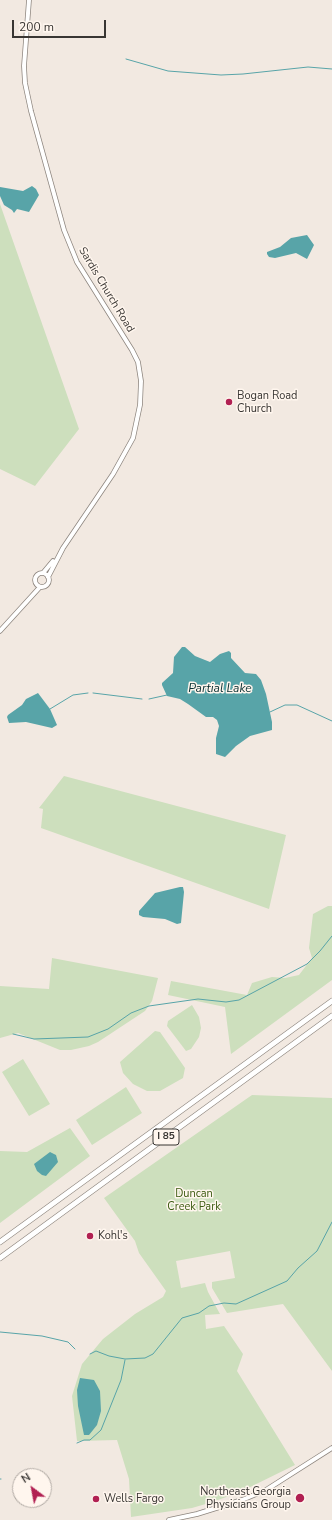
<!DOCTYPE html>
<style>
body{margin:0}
#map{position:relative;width:332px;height:1520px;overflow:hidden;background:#f2e9e1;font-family:"Nunito Sans",sans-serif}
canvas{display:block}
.north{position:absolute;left:12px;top:1468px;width:40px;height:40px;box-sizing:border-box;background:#fff6ee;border:1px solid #b0a9a3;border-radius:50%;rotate:328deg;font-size:11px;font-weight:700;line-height:16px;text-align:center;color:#393633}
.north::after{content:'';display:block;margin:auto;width:14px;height:18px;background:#b12052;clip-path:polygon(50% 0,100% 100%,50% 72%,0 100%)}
.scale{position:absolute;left:12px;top:20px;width:94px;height:18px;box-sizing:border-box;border:2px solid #393633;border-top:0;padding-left:5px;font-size:12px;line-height:14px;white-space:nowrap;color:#393633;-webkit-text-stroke:3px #fff6ee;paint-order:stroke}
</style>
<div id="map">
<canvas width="332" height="1520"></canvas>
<div class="north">N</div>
<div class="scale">200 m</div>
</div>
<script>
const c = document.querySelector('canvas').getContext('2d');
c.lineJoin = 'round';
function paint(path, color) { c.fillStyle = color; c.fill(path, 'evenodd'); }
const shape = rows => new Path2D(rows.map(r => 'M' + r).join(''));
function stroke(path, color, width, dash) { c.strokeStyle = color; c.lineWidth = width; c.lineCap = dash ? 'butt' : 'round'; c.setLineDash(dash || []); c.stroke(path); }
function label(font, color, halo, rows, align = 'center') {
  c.font = font + ' "Nunito Sans",sans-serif'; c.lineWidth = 3; c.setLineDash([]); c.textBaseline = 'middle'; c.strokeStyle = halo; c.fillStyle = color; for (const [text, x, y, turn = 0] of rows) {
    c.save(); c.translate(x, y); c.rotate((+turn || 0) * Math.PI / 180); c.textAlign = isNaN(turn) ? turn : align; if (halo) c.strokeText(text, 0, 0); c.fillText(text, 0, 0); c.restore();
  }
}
const green = shape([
 [0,204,79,429,35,486,0,469],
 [64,776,286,835,269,909,41,828,43,809,39,808],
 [328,906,332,906,332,980,231,1054,225,1007,168,995,171,981,247,995,252,983,272,977,285,978,299,975,312,958,309,948,313,914],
 [52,958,158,978,152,1001,145,1011,98,1042,89,1046,71,1050,60,1050,18,1033,0,1038,0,986,49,989],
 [192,1005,199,1017,201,1028,199,1037,191,1049,186,1051,167,1026,168,1021],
 [155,1031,160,1032,185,1068,183,1078,160,1091,147,1091,133,1084,123,1073,120,1062],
 [23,1059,50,1104,29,1116,2,1072],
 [126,1087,142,1113,92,1145,76,1120],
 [252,1095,332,1098,332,1371,283,1304,227,1313,212,1288,212,1282,235,1278,230,1251,176,1261,181,1288,205,1283,208,1292,220,1314,205,1315,206,1329,224,1326,243,1354,237,1371,295,1465,238,1493,209,1503,192,1508,131,1517,129,1479,117,1440,77,1441,72,1396,82,1364,103,1339,135,1314,163,1297,166,1291,139,1253,135,1241,104,1198],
 [70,1128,90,1156,0,1223,0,1151,27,1152]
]);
const water = shape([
 [32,186,36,189,39,195,29,212,17,209,14,213,12,210,4,205,0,196,0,187,23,191],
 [307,235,314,245,307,259,296,253,275,258,269,257,267,254,267,252,280,247,291,238],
 [182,647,185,647,195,656,210,662,220,654,229,651,231,653,231,658,245,673,256,674,261,680,266,694,272,722,272,730,250,736,236,746,225,757,216,754,216,738,219,726,217,720,213,717,206,717,188,704,180,699,167,696,162,685,162,683,173,673,174,657],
 [38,693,50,709,57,725,52,728,26,722,9,723,7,717,8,715,22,705,26,699],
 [180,887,183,887,184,892,181,923,177,924,165,919,143,917,139,915,139,911,155,893],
 [50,1152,56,1155,58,1162,46,1176,42,1175,37,1171,34,1164],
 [80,1378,94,1380,100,1391,101,1411,97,1425,89,1435,84,1435,78,1406,77,1390]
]);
const stream = shape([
 [126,59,168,71,221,75,243,74,308,67,332,69],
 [93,693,142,699],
 [149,699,167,695],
 [50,709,73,695,88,693],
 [270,712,285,705,297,705,332,721],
 [13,1034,34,1039,88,1037,108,1029,131,1013,149,1006,198,999,226,1002,239,1000,307,964,320,951,332,936],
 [0,1332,42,1336,68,1342,75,1349],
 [90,1354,96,1351,109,1356,125,1359,145,1358,153,1354,182,1318,199,1313,209,1306,224,1303,236,1304,287,1281,298,1268,317,1251,332,1222],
 [77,1443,84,1440,90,1440,101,1430,121,1380,125,1360],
 [0,1479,1,1479]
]);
const secondary = shape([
 [29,0,24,66,25,83,31,111,64,230,77,262,132,350,138,362,141,381,140,405,133,438,113,474,63,548,48,577],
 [43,573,53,561],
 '35 580a7 7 0 1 1 14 0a7 7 0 1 1-14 0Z',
 [0,631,40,587],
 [169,1520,197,1514,242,1500,266,1490,332,1448]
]);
const highway = shape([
 [0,1242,332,1001],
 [0,1258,332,1016]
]);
const markers = [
 [229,402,4,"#b12052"],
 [90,1236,4,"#b12052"],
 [300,1498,5,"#b12052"],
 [96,1499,4,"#b12052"]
];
const shields = [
 [166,1137,26]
];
const shieldNames = [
 ["I 85",166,1137]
];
const streetNames = [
 ["Sardis Church Road",106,290,59]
];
const poiNames = [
 ["Bogan Road",237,396],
 ["Church",237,409],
 ["Kohl's",98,1236],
 ["Northeast Georgia",291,1492,"right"],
 ["Physicians Group",291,1505,"right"],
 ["Wells Fargo",104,1499]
];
const parkNames = [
 ["Duncan",194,1194],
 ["Creek Park",194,1207]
];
const waterNames = [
 ["Partial Lake",220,689]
];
paint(green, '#cddfbd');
paint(water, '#58a4a8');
stroke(stream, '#58a4a8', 1);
stroke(secondary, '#8d857e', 5.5);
stroke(highway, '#8d857e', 6);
stroke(secondary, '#fff', 4);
stroke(highway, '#fff', 5);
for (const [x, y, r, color] of markers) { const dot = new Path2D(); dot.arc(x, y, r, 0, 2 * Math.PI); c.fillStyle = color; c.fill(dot); stroke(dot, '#fff6ee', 1.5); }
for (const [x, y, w] of shields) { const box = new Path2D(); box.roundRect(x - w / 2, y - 8, w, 16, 3); c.fillStyle = '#fff6ee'; c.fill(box); stroke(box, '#393633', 1); }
label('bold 10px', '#393633', null, shieldNames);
label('11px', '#393633', '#fff6ee', streetNames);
label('11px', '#393633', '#fff6ee', poiNames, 'left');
label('11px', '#3c5b10', '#fff6ee', parkNames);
label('italic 12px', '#093032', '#fff6ee', waterNames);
</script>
